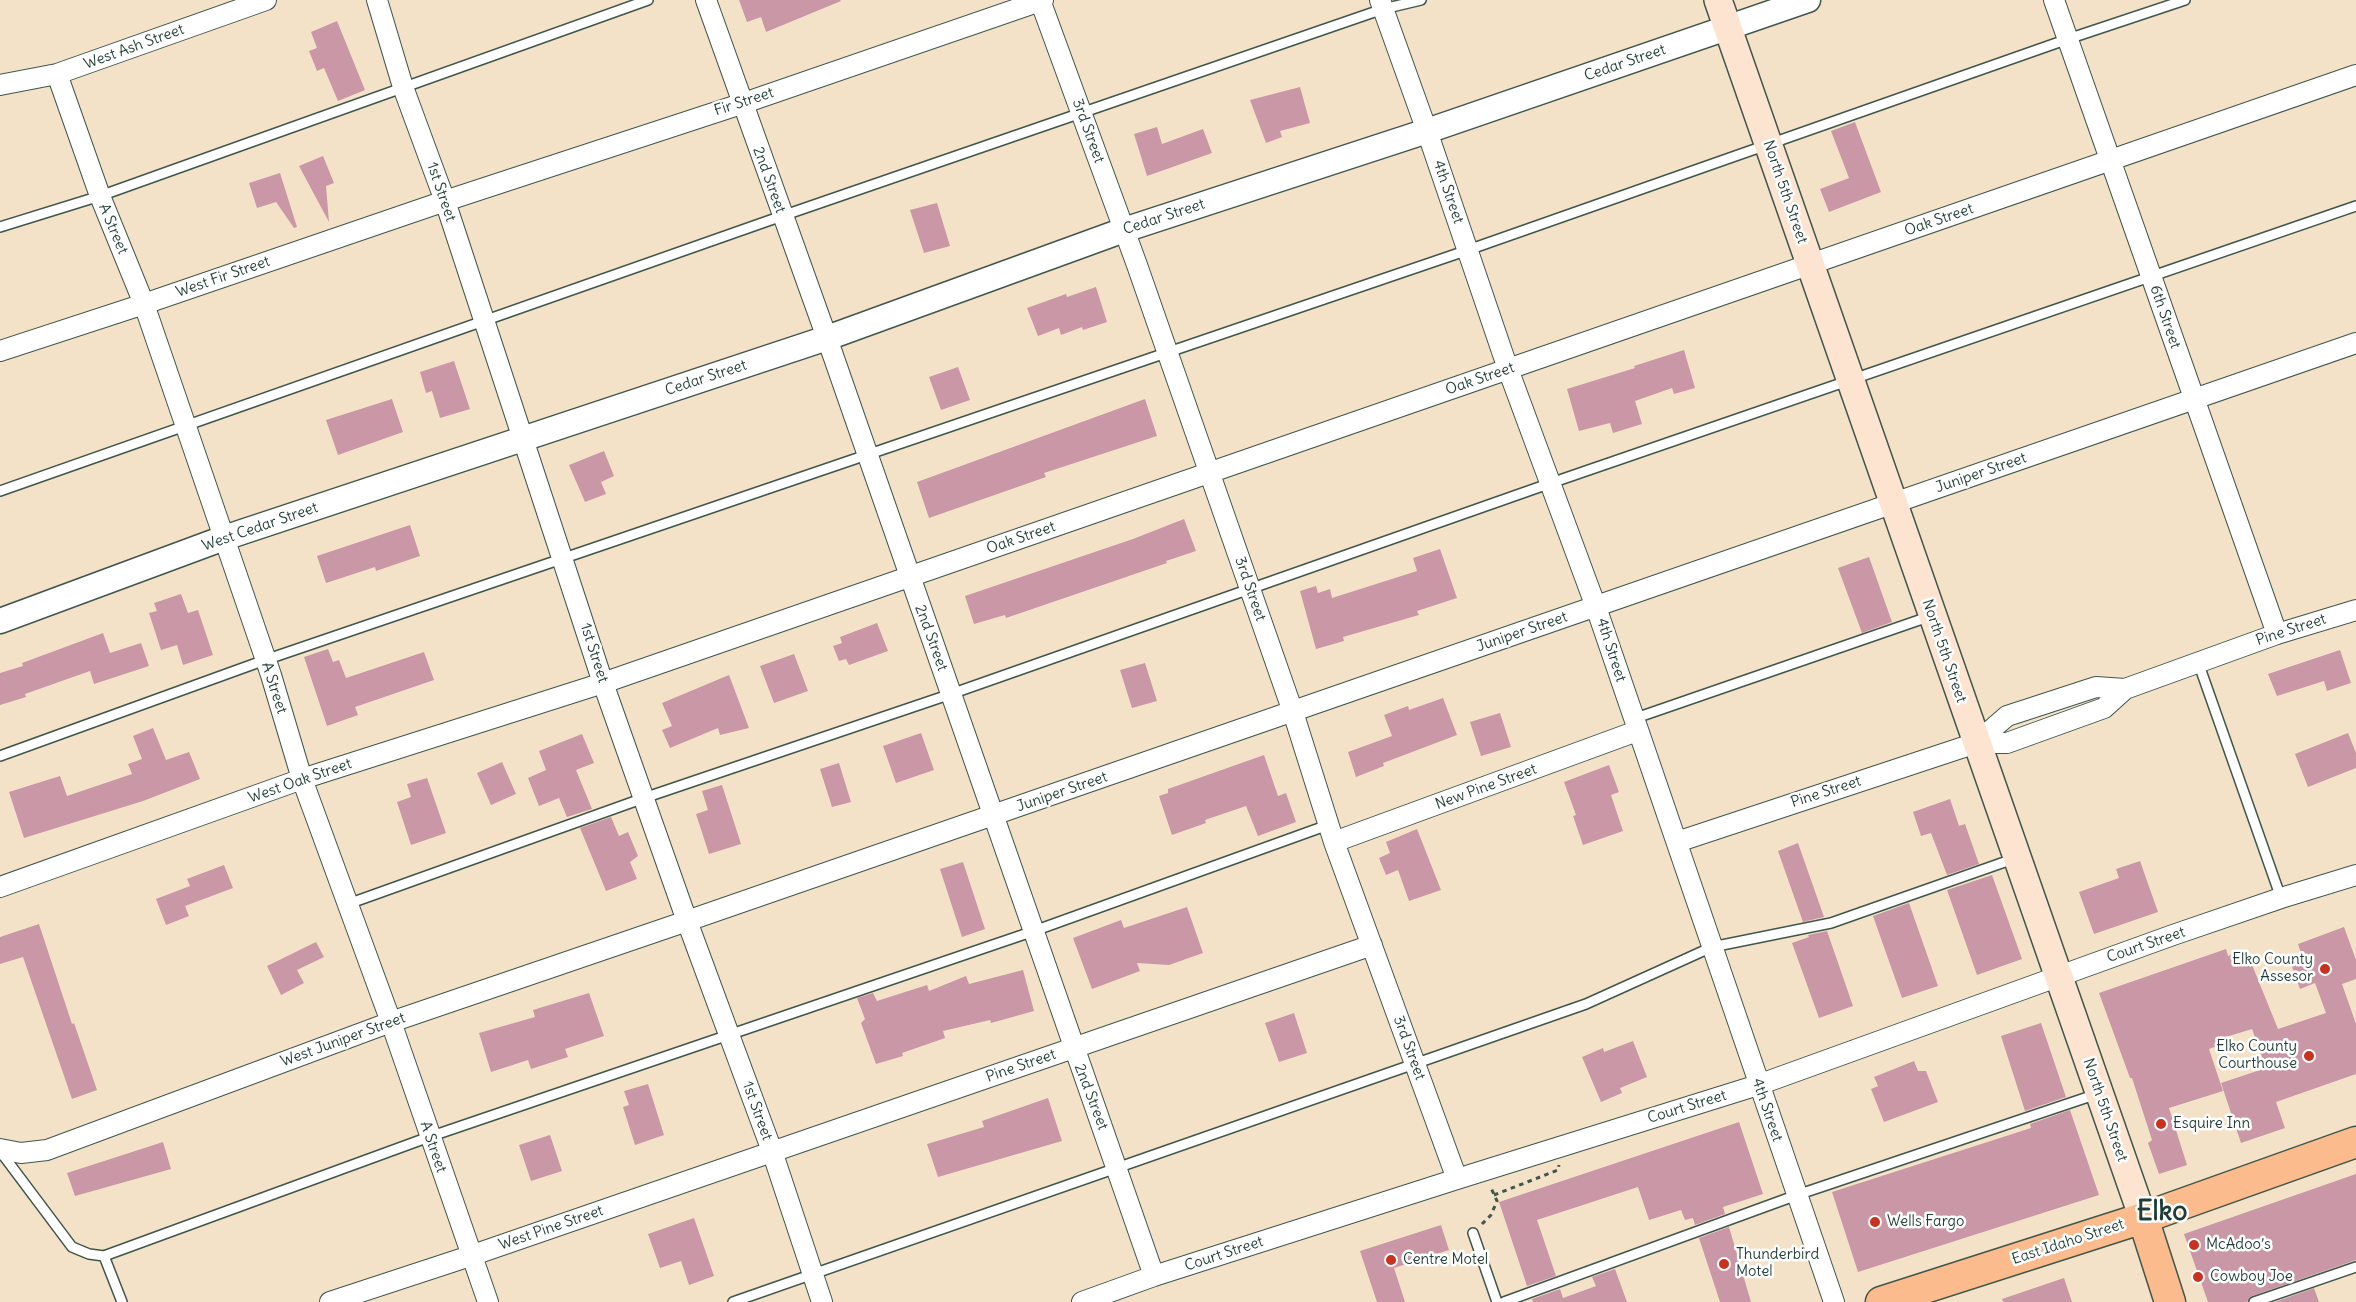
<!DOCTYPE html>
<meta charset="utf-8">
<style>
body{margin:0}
canvas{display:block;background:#f4e2c8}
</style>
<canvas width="2356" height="1302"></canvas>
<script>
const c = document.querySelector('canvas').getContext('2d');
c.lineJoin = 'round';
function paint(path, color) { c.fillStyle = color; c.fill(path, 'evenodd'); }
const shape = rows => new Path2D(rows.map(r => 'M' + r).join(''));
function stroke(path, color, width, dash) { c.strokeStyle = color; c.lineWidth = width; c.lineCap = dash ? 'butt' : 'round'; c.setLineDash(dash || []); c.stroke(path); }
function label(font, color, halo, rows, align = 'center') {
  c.font = font + ' Delius,sans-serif'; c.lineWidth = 5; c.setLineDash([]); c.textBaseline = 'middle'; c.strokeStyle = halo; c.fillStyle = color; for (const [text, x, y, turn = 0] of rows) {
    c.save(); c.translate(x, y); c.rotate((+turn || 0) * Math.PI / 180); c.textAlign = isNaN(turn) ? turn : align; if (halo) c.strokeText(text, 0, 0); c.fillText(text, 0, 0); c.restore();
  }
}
const building = shape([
 [739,0,840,0,841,1,766,32,761,17,747,22],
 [337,21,365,90,338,101,324,68,317,71,309,51,317,48,311,32],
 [1300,87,1310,123,1280,131,1282,137,1266,143,1250,100],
 [1855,122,1881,192,1829,212,1820,189,1849,178,1831,131],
 [1157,127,1162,144,1203,129,1212,153,1147,176,1134,134],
 [323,156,334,183,326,186,329,222,299,166],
 [280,173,297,227,294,228,276,202,257,208,249,183],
 [937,203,950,246,924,253,910,210],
 [1096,287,1107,322,1083,330,1082,327,1061,335,1059,328,1038,336,1027,308,1066,294,1067,297],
 [1684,350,1695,388,1674,394,1672,388,1635,401,1642,424,1613,433,1610,423,1579,431,1567,389,1635,368,1634,366],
 [454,361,470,409,440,418,432,391,426,393,420,372],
 [958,367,970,400,941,410,929,377],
 [392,399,403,432,338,455,326,420],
 [1145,399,1157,436,1044,473,1046,477,929,518,917,482],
 [604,451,614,476,601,482,606,494,585,502,569,465],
 [1184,519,1196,551,1166,561,1167,563,1006,618,1005,615,974,624,965,596,1133,539],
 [410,525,420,556,376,571,375,567,326,583,317,556],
 [1440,549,1457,598,1417,611,1419,615,1343,637,1344,641,1316,649,1300,591,1316,586,1318,593,1330,589,1332,598,1417,571,1413,558],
 [1869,557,1892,622,1862,633,1838,568],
 [181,594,188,613,198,610,213,655,183,665,177,645,161,650,149,613,157,611,154,603],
 [877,623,888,651,849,665,846,659,839,661,833,646,842,643,840,637],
 [103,633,110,653,141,643,149,666,94,684,90,671,25,694,26,697,0,705,0,673,23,666,22,663],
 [328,649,333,662,339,660,346,678,424,652,434,680,355,707,358,715,327,726,304,657],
 [2340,650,2351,683,2327,691,2324,681,2277,696,2268,674],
 [794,654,808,691,774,703,760,666],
 [1145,663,1157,701,1132,708,1120,670],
 [729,675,749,728,720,735,718,728,670,748,662,730,672,726,662,703],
 [1443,698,1457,735,1383,763,1384,766,1356,777,1348,752,1392,736,1384,715,1408,706,1409,710],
 [1500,713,1511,747,1481,756,1470,722],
 [153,728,166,760,189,752,200,779,143,801,24,838,9,792,60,776,67,796,132,774,128,764,142,759,133,736],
 [921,733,934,770,896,783,883,746],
 [2348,733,2356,753,2356,768,2308,787,2295,754],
 [582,734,594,763,576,770,592,809,567,817,559,798,539,806,528,778,546,770,539,751],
 [1264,755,1278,796,1286,793,1296,822,1258,836,1246,806,1205,820,1206,823,1172,835,1159,796,1168,793,1168,789],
 [502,762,516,794,491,805,477,773],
 [839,763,851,802,832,807,820,769],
 [1609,765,1619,792,1611,795,1623,831,1583,845,1573,816,1576,815,1564,782],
 [427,778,446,833,411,845,397,802,411,797,407,784],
 [722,785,741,844,709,854,696,814,708,810,702,791],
 [1950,799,1959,826,1965,824,1979,864,1947,875,1931,833,1921,836,1913,812],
 [611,817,619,836,628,832,638,856,630,862,637,879,606,891,580,828],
 [1417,829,1441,890,1409,901,1398,870,1386,875,1379,858,1390,853,1386,842],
 [1798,843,1824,917,1803,922,1778,851],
 [2140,861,2158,912,2094,934,2079,892,2119,878,2116,869],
 [963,862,985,929,962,937,940,869],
 [224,865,233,888,185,906,189,916,166,925,156,899,190,886,187,879],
 [1992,875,2022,959,1977,975,1947,890],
 [1909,903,1938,986,1902,998,1873,916],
 [1187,907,1203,953,1169,965,1137,963,1140,971,1092,989,1073,938,1121,920,1124,928],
 [39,924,72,1024,74,1023,97,1090,72,1099,23,957,0,964,0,937],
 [2344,927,2356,960,2356,979,2342,984,2356,1024,2356,1074,2276,1102,2285,1128,2241,1143,2221,1083,2266,1068,2252,1029,2216,1040,2217,1046,2209,1049,2223,1091,2169,1108,2187,1165,2159,1174,2148,1143,2152,1140,2132,1078,2130,1078,2099,993,2226,949,2228,956,2246,950,2278,1029,2326,1013,2315,983,2300,989,2289,958,2301,953,2298,944],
 [1827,931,1853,1006,1819,1018,1792,943,1809,937,1808,935],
 [316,942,324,957,297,970,304,983,281,995,267,966],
 [1023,970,1034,1011,991,1023,990,1020,943,1031,945,1038,902,1053,903,1056,876,1064,861,1023,865,1019,857,998,873,993,877,1001,927,985,929,991,966,976,969,984],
 [589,993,604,1036,565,1049,568,1057,531,1069,528,1060,491,1072,479,1033,535,1017,533,1010],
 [1294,1013,1307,1053,1279,1062,1265,1023],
 [2041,1023,2066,1097,2025,1111,2001,1036],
 [1633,1041,1647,1077,1620,1088,1622,1093,1601,1102,1582,1057,1603,1048,1604,1052],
 [1914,1061,1918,1071,1926,1071,1938,1102,1884,1122,1871,1089,1878,1086,1874,1077],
 [648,1084,664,1135,635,1145,623,1107,629,1105,624,1091],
 [1048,1098,1062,1141,938,1177,927,1144,984,1127,982,1121],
 [2070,1110,2099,1195,1858,1272,1832,1192,2031,1128,2030,1124],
 [1739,1122,1763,1194,1723,1207,1725,1214,1695,1225,1693,1218,1685,1220,1681,1210,1649,1220,1638,1187,1537,1220,1556,1276,1527,1286,1499,1202],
 [550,1135,562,1171,531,1181,519,1145],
 [163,1142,171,1169,75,1196,67,1173],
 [2356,1174,2356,1260,2252,1296,2247,1302,2208,1302,2184,1234],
 [694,1218,714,1276,689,1285,681,1261,660,1268,648,1234],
 [1441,1225,1449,1250,1394,1268,1405,1302,1377,1302,1360,1251],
 [1729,1227,1751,1302,1720,1302,1699,1238],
 [1615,1269,1627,1302,1533,1302,1532,1299,1560,1289,1563,1298,1596,1286,1592,1277],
 [2064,1278,2072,1302,2003,1302,2002,1299],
 [2314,1288,2319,1302,2275,1302]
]);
const path = shape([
 [1494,1195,1558,1170,1559,1165],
 [1482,1224,1491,1215,1497,1201,1491,1188]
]);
const service = shape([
 [0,227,100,196,648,0],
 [0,491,782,216,1383,9,1421,0],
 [2198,662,2281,898],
 [1633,719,1931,616],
 [0,756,265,660,1468,250,2068,39,2185,0],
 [348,904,644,798,951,694,1551,483,2356,206],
 [0,1151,72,1247,89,1254,104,1256,429,1137,1034,931,1328,825],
 [1473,1233,1497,1302],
 [104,1256,122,1302],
 [733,1302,1586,1004,1712,947,1831,923,2016,858],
 [1504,1302,1797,1195,2097,1094],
 [2254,1302,2356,1267]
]);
const minor = shape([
 [377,0,403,87,445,201,603,683,687,921,772,1151,822,1302],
 [706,0,827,338,1154,1276],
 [1040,0,1137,265,1293,712,1334,842,1457,1179],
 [1380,0,1427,131,1508,369,1596,607,1834,1302],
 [2054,0,2277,634],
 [57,74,100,196,144,304,271,675,302,779,391,1022,488,1302],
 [0,85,57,74,266,0],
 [0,351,144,304,445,201,741,104,1043,0],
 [1976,743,2007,716,2096,687,2125,689],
 [1334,842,1637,731],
 [1677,842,1976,743,2007,743,2104,708,2125,689,2277,634,2356,610],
 [0,887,302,779,603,683,2356,75],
 [0,1149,21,1153,47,1150,391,1022,687,921,2356,343],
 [330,1302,473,1255,1372,945],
 [1082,1302,1154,1276,1457,1179,1758,1085,2173,935,2281,898,2356,875]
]);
const tertiary = shape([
 [0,621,224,538,827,338,1124,230,1427,131,1808,0]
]);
const secondary = shape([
 [1718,0,2143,1218]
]);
const primary = shape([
 [2143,1218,2170,1302],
 [1881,1302,2143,1218,2356,1142]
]);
const markers = [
 [2325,969,6,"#c8321e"],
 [2309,1056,6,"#c8321e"],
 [2161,1124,6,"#c8321e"],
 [1875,1222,6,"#c8321e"],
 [2194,1245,6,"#c8321e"],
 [1391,1260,6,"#c8321e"],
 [1724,1264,6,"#c8321e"],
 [2198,1277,6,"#c8321e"]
];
const streetNames = [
 ["West Ash Street",134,47,-20],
 ["Cedar Street",1625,63,-19],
 ["Fir Street",744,102,-18],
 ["3rd Street",1088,131,70],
 ["2nd Street",769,180,70],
 ["1st Street",441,192,71],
 ["4th Street",1448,192,71],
 ["North 5th Street",1785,192,71],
 ["Cedar Street",1164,217,-18],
 ["Oak Street",1939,220,-19],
 ["A Street",113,229,67],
 ["West Fir Street",223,277,-19],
 ["6th Street",2165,317,71],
 ["Cedar Street",706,378,-18],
 ["Oak Street",1480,379,-19],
 ["Juniper Street",1981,473,-19],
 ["West Cedar Street",260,527,-19],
 ["Oak Street",1021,538,-19],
 ["3rd Street",1250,589,71],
 ["Pine Street",2291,630,-18],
 ["Juniper Street",1522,632,-19],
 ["2nd Street",931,638,70],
 ["4th Street",1611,650,72],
 ["North 5th Street",1944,651,71],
 ["1st Street",594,653,72],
 ["A Street",274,688,72],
 ["West Oak Street",300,781,-19],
 ["New Pine Street",1486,787,-20],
 ["Juniper Street",1062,792,-19],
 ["Pine Street",1826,792,-18],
 ["Court Street",2146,945,-19],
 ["West Juniper Street",343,1040,-20],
 ["3rd Street",1409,1048,70],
 ["Pine Street",1021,1066,-19],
 ["2nd Street",1091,1097,69],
 ["Court Street",1687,1107,-17],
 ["4th Street",1767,1110,71],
 ["North 5th Street",2105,1110,71],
 ["1st Street",757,1111,70],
 ["A Street",433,1147,71],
 ["West Pine Street",551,1228,-19],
 ["East Idaho Street",2068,1242,-18],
 ["Court Street",1224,1254,-18]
];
const poiNames = [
 ["Elko County",2313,960,"right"],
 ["Assesor",2313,977,"right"],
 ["Elko County",2297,1047,"right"],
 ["Courthouse",2297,1064,"right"],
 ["Esquire Inn",2173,1124],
 ["Wells Fargo",1887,1222],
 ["McAdoo’s",2206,1245],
 ["Thunderbird",1736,1255],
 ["Motel",1736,1272],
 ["Centre Motel",1403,1260],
 ["Cowboy Joe",2210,1277]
];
const townNames = [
 ["Elko",2162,1212]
];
paint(building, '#ca97a7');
stroke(service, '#3f564a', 12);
stroke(minor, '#3f564a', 22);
stroke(tertiary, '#3f564a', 27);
stroke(secondary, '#3f564a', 30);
stroke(primary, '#3f564a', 33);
stroke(path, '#3f564a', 3, [4.5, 4.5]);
stroke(service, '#fff', 9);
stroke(minor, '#fff', 20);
stroke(tertiary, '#fff', 24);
stroke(secondary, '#fde4d1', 27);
stroke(primary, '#fbbb8c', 30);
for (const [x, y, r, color] of markers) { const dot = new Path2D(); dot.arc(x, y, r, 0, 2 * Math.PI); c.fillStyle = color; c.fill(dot); stroke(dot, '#fff', 2); }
label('15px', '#1f3d34', '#fff', streetNames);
label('15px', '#1f3d34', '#fff', poiNames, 'left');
label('bold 27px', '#1f3d34', '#fff', townNames);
</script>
